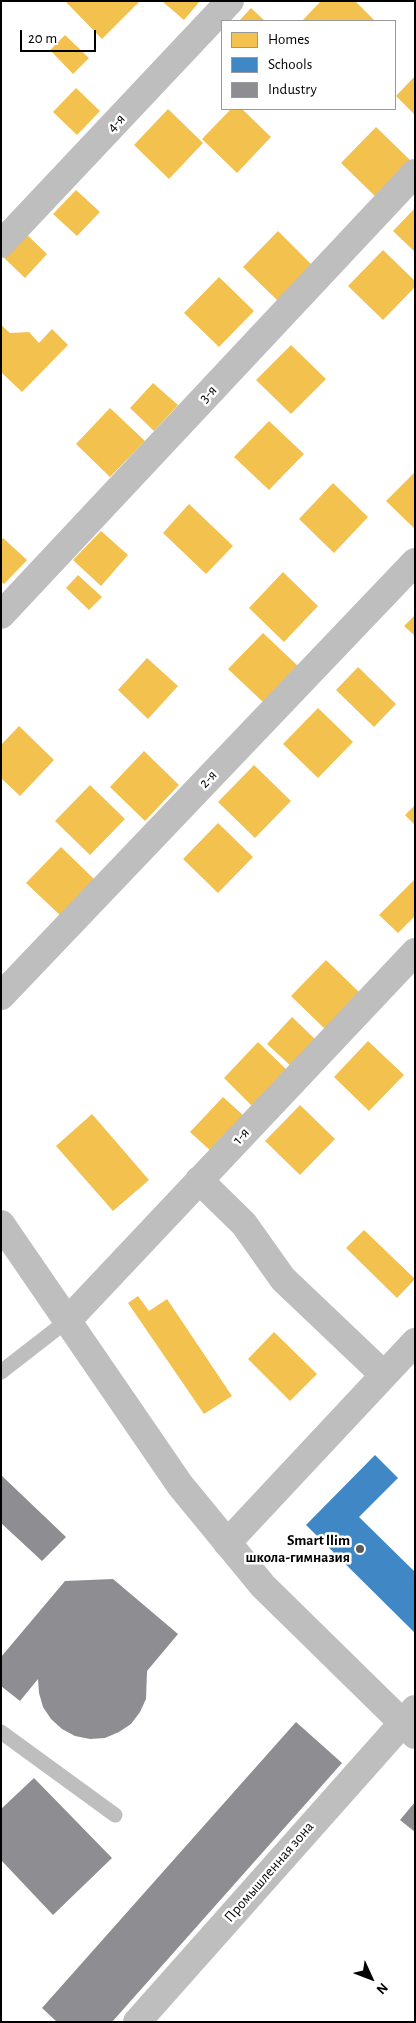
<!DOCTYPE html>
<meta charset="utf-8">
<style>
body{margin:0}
#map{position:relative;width:416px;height:2023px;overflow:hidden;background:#fff;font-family:"Alegreya Sans",sans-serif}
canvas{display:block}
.frame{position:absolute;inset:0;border:2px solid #000;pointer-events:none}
.legend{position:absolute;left:221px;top:20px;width:175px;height:90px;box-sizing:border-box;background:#fff;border:1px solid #999;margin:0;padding:6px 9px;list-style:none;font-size:15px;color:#000}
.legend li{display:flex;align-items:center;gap:10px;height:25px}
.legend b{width:25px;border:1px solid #999}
.north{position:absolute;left:346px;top:1953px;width:50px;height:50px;-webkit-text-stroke:4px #fff;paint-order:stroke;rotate:133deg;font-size:14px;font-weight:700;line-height:20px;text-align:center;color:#000}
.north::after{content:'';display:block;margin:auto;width:18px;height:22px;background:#000;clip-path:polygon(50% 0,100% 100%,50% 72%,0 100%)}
.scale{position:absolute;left:20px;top:30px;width:76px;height:22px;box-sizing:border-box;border:2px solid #000;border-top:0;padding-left:6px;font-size:15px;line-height:18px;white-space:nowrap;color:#000;-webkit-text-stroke:4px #fff;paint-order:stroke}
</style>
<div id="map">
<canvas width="416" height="2023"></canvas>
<div class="frame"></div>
<ul class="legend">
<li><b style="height:14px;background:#f2c14e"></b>Homes</li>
<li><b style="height:14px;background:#3f88c5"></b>Schools</li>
<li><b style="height:14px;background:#8d8d92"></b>Industry</li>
</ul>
<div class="north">N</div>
<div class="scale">20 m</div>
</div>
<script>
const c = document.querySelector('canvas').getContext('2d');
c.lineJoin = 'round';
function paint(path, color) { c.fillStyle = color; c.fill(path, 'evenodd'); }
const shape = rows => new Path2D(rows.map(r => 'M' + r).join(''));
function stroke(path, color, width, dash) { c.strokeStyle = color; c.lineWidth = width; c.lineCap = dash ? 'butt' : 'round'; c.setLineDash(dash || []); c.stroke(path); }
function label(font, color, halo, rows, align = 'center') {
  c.font = font + ' "Alegreya Sans",sans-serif'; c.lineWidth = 5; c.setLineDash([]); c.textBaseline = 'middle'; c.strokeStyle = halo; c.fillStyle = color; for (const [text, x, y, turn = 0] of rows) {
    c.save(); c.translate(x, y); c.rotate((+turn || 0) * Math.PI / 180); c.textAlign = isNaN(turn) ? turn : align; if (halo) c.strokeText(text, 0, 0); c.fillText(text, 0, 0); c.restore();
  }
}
const homes = shape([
 [65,1,140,1,102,39],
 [162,1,200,1,184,20],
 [321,1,355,1,375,21,302,21],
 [251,8,265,21,239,21],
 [65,35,89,58,73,74,50,50],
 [415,76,415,115,396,96],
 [76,88,100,111,77,135,53,112],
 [168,109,203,143,169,179,134,145],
 [231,109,242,109,271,137,237,173,202,139],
 [376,127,411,161,376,197,341,163],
 [76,190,100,212,77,236,53,214],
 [415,208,415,252,393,231],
 [278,231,312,265,278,301,243,267],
 [24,232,47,254,25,278,1,255],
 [383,250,415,281,415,287,383,320,348,286],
 [219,277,254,311,219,347,184,313],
 [1,325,10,333,29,332,39,343,52,329,68,345,22,392,1,372],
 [291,345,326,379,291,414,256,380],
 [153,383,178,405,154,431,130,408],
 [110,408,145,441,110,477,76,444],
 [269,421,304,454,269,490,234,457],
 [415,472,415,529,386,501],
 [333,483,368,517,334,553,299,519],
 [189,504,233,546,206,574,163,533],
 [101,531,128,555,101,586,73,560],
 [3,538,27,560,4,584,1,582,1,540],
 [283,572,318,606,284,642,249,608],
 [78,575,102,597,89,610,66,588],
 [415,615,415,636,404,626],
 [263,633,298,666,263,702,228,669],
 [147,658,178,686,148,719,118,690],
 [358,667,396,704,374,727,336,690],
 [318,708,353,742,318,778,283,744],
 [19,726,54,760,20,796,1,778,1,745],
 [144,751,179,785,145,821,110,787],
 [254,765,291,801,255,838,218,802],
 [90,785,125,819,90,855,55,821],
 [415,805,415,825,405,815],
 [218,823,253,857,218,893,183,859],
 [61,847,96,881,62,917,26,883],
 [415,879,415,916,398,933,379,915],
 [326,960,361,994,326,1030,291,996],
 [292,1017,316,1040,292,1067,267,1044],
 [368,1041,404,1075,369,1111,334,1077],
 [258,1042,293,1076,258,1112,224,1078],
 [223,1097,244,1116,212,1152,190,1132],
 [300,1105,335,1139,300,1175,265,1141],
 [92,1114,149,1180,113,1211,56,1146],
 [364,1230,415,1279,397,1298,346,1248],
 [138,1296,149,1311,167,1299,232,1396,204,1414,128,1303],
 [274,1332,317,1374,290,1401,248,1359]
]);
const schools = shape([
 [375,1455,398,1478,359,1517,415,1572,415,1633,306,1525]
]);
const industry = shape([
 [1,1475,66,1537,42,1561,1,1523],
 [113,1579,178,1634,147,1671,146,1699,140,1712,131,1724,119,1732,105,1738,90,1739,75,1736,62,1729,51,1719,43,1707,39,1693,38,1679,20,1701,1,1686,1,1657,65,1581],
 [296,1722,342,1763,112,2022,57,2022,42,2008],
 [34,1778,112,1858,53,1915,1,1860,1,1809],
 [415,1802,415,1832,400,1820]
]);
const service = shape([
 [1,1372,68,1320],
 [1,1732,115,1815]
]);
const minor = shape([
 [1,244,230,1],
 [1,615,415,173],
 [1,996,415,562],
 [199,1180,244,1224,283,1279,384,1375],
 [68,1320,415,952],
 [227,1543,415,1342],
 [137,2022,415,1709]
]);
const tertiary = shape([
 [1,1224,180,1485,263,1586,415,1735]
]);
const markers = [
 [360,1549,5,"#595959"]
];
const streetNames = [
 ["4-я",116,123,-47],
 ["3-я",208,394,-47],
 ["2-я",208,779,-46],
 ["1-я",241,1136,-47],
 ["Промышленная зона",269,1872,-49]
];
const poiNames = [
 ["Smart llim",350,1540],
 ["школа-гимназия",350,1557]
];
paint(homes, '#f2c14e');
paint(schools, '#3f88c5');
paint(industry, '#8d8d92');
stroke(service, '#bebebe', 15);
stroke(minor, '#bebebe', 28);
stroke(tertiary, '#bebebe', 28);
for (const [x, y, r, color] of markers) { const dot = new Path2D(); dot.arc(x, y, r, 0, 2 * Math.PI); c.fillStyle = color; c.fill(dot); stroke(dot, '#fff', 2); }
label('15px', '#000', '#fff', streetNames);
label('bold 15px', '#000', '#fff', poiNames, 'right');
</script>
